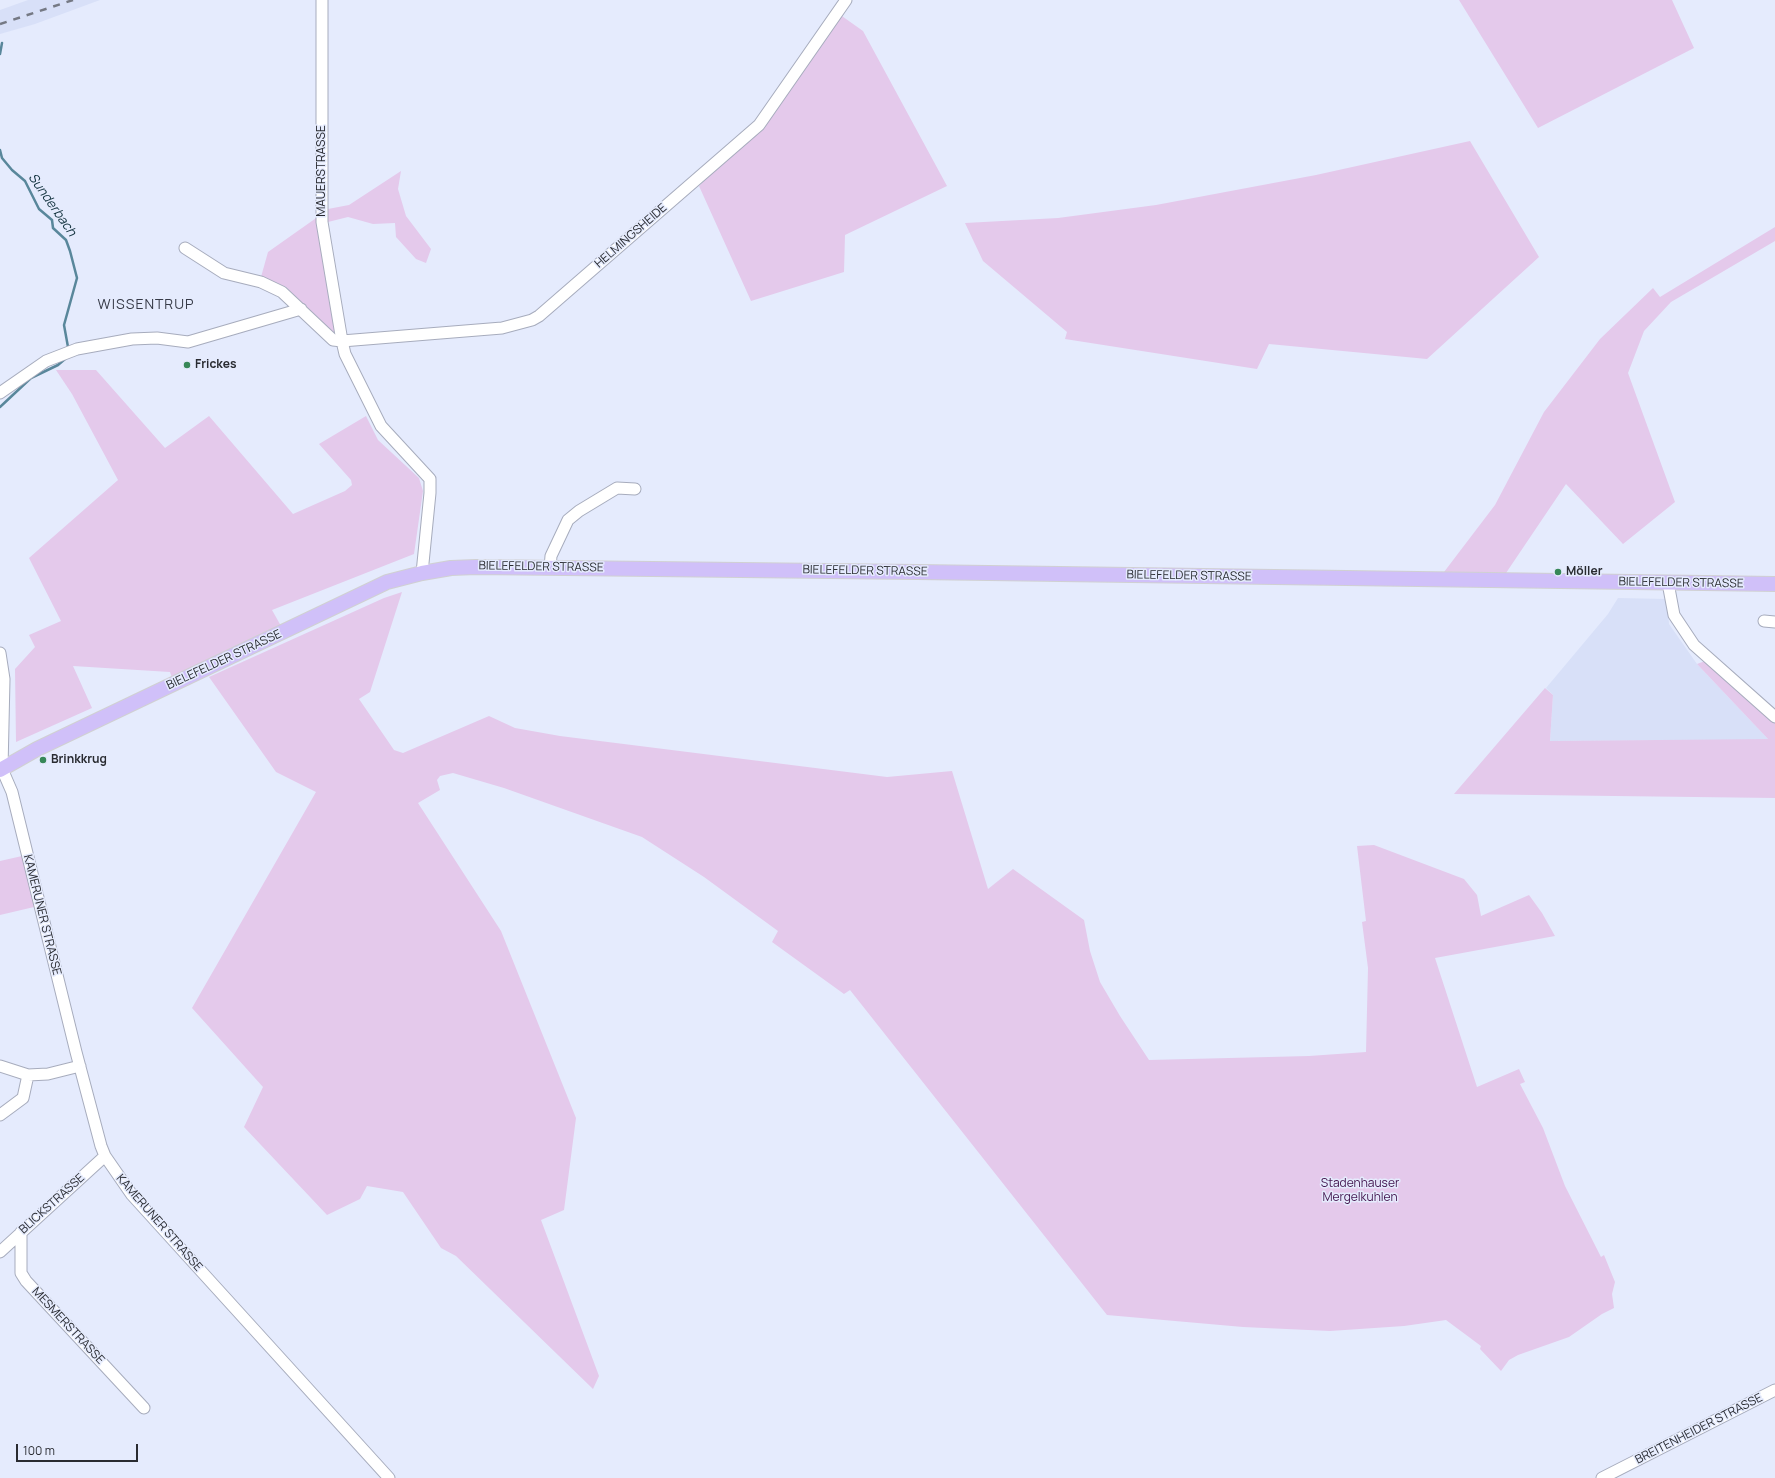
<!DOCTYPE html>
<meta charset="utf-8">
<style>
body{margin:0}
#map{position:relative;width:1775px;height:1478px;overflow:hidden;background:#e5ebfd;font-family:Manrope,sans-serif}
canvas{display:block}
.scale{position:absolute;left:16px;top:1444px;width:122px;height:18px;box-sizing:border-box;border:2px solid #292b31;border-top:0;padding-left:5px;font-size:12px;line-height:14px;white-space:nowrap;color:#292b31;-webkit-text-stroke:3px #e5ebfd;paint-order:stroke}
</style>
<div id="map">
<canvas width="1775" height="1478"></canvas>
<div class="scale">100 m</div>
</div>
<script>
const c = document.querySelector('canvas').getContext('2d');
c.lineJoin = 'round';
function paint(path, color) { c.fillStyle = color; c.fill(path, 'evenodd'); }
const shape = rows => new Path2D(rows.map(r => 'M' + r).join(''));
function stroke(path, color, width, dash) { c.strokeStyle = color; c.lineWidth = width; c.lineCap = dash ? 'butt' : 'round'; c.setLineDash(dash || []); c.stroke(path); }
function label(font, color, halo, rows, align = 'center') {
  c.font = font + ' Manrope,sans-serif'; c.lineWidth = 3; c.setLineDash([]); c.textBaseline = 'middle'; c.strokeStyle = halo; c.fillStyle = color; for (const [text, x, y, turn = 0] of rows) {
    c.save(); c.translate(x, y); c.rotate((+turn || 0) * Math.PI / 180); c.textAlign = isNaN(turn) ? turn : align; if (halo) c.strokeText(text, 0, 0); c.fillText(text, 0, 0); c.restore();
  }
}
const built = shape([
 [28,0,100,0,35,24,0,34,0,10],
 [1618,598,1667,599,1669,624,1697,664,1769,740,1550,741,1553,695,1546,688,1608,614]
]);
const green = shape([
 [1459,0,1672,0,1694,48,1538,128],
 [839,14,863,31,947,186,845,235,844,272,751,301,699,186,760,126],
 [1470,141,1539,257,1427,359,1269,344,1257,369,1065,339,1067,332,983,261,965,223,1058,218,1156,205,1316,175],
 [401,171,398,189,406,216,431,249,426,263,416,259,396,237,395,223,373,224,348,217,328,222,328,209,349,205],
 [319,216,338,336,333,335,286,287,261,277,268,252],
 [1775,227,1775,241,1671,302,1644,331,1628,373,1675,502,1623,544,1566,484,1506,573,1444,572,1495,505,1544,412,1600,339,1653,288,1660,297],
 [56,370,96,370,165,448,209,416,293,514,345,491,352,485,351,480,319,444,366,416,378,440,419,478,423,491,414,554,272,610,281,626,172,678,170,672,73,666,92,708,16,742,15,669,35,647,29,635,61,621,29,558,118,480,72,394],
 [402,592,370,692,359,699,394,750,403,753,489,716,515,728,560,736,887,777,952,771,988,889,1013,869,1084,920,1090,951,1100,982,1120,1016,1149,1060,1309,1056,1366,1052,1368,968,1362,922,1366,921,1357,846,1374,845,1464,879,1477,895,1481,916,1529,895,1542,913,1555,936,1435,958,1477,1087,1519,1069,1525,1082,1520,1084,1543,1128,1565,1186,1601,1257,1604,1255,1615,1282,1612,1294,1614,1308,1602,1314,1569,1337,1518,1355,1509,1360,1501,1371,1480,1349,1481,1346,1446,1320,1404,1326,1330,1331,1243,1327,1107,1315,850,990,844,994,772,942,778,931,704,877,642,837,504,788,453,773,440,776,437,780,440,790,418,803,501,931,576,1118,564,1210,541,1220,599,1376,593,1389,456,1256,441,1248,403,1192,367,1186,360,1199,327,1215,244,1127,263,1087,192,1008,316,792,276,772,209,677,384,598],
 [1705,661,1775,721,1775,798,1454,794,1545,688,1553,695,1550,741,1768,739,1697,664],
 [22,856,34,907,0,915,0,861]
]);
const stream = shape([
 [0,54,2,43],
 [0,150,2,158,12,170,25,181,39,209,52,220,53,228,66,240,70,251,77,278,64,325,68,347],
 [0,407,31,378,58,365,65,359]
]);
const minor = shape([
 [322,0,322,222,342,341,345,354,381,426,430,479,430,493,422,573],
 [185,248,224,273,261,282,282,292,333,340,342,341,502,328,532,320,539,316,759,125,846,0],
 [0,393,46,361,77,349,132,339,157,338,188,342,301,309],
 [550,568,551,556,568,520,579,511,617,488,635,489],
 [1668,583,1674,615,1694,645,1775,717],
 [1764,621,1775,622],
 [0,653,4,679,2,769,12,792,76,1052,101,1146,105,1156,132,1195,389,1478],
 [0,1066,28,1075,48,1074,80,1066],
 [0,1115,23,1098,28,1075],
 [21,1232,21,1273,26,1281,144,1408],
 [0,1252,105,1156],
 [1602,1478,1775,1390]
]);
const major = shape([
 [0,770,37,749,387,582,422,573,451,568,476,567,917,572,1775,584]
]);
const rail = shape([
 [0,24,73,0]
]);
const markers = [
 [187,365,4,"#378758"],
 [1558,572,4,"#378758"],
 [43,760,4,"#378758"]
];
const streetNames = [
 ["MAUERSTRASSE",322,171,-90],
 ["HELMINGSHEIDE",631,236,-41],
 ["BIELEFELDER STRASSE",541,567,1],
 ["BIELEFELDER STRASSE",865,571,1],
 ["BIELEFELDER STRASSE",1189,576,1],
 ["BIELEFELDER STRASSE",1681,583,1],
 ["BIELEFELDER STRASSE",224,660,-25],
 ["KAMERUNER STRASSE",42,915,76],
 ["BLICKSTRASSE",52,1204,-42],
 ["KAMERUNER STRASSE",159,1223,49],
 ["MESMERSTRASSE",68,1326,47],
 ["BREITENHEIDER STRASSE",1699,1429,-27]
];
const poiNames = [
 ["Frickes",195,365],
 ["Möller",1566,572],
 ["Brinkkrug",51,760]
];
const parkNames = [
 ["Stadenhauser",1360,1184],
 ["Mergelkuhlen",1360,1198]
];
const waterNames = [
 ["Sunderbach",52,205,55]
];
const quarterNames = [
 ["WISSENTRUP",146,305]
];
paint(built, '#d8e0f8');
paint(green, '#e4c9eb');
stroke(stream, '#59879b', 2.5);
stroke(minor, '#a7acbd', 13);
stroke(major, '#d0d0d2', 16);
stroke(minor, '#fff', 11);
stroke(major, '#d0c0f9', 14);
stroke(rail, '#757984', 2.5, [7, 7]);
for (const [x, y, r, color] of markers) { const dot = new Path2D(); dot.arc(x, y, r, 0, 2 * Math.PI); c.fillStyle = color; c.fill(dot); stroke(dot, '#e5ebfd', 1.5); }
label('12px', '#292b31', '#e5ebfd', streetNames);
label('bold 12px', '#292b31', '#e5ebfd', poiNames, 'left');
label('12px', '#43154e', '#e5ebfd', parkNames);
label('italic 13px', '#11313d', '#e5ebfd', waterNames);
c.letterSpacing = '1px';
label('14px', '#373b48', '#e5ebfd', quarterNames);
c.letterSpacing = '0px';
</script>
